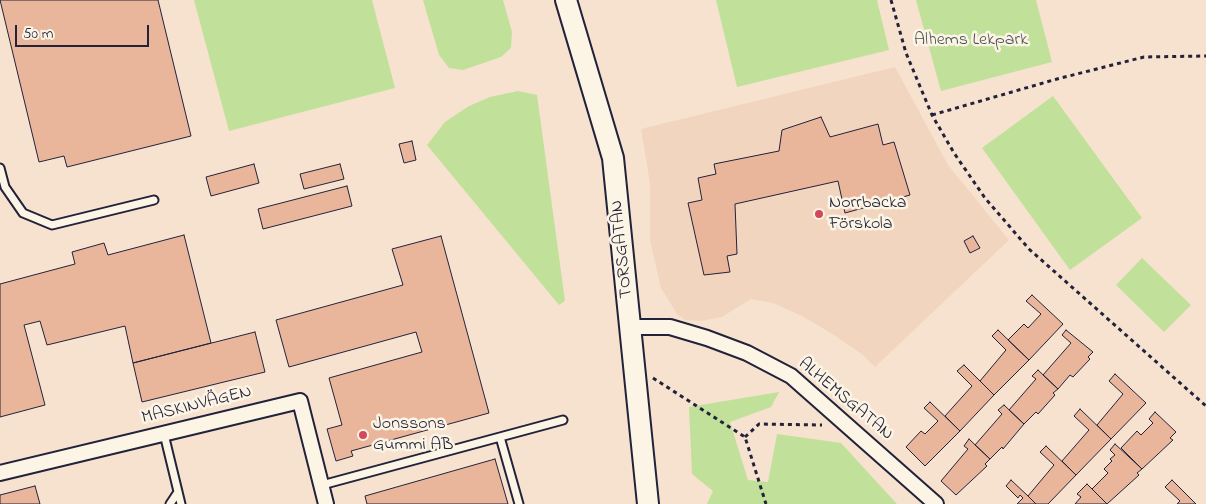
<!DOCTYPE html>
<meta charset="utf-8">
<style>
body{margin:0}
#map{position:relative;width:1206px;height:504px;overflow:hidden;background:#f6e2cf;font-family:"Indie Flower",sans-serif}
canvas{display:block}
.scale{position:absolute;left:15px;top:25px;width:134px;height:22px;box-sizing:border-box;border:2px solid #22223b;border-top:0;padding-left:6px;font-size:15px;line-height:18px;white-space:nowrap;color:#22223b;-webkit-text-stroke:4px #fcf5e5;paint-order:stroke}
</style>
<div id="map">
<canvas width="1206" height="504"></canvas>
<div class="scale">50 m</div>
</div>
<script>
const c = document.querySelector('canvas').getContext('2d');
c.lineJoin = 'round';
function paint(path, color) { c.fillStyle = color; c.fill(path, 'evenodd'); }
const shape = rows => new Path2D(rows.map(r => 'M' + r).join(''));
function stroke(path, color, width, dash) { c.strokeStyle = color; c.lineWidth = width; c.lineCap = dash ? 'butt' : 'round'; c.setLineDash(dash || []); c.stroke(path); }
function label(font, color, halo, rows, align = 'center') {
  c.font = font + ' "Indie Flower",sans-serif'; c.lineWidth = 5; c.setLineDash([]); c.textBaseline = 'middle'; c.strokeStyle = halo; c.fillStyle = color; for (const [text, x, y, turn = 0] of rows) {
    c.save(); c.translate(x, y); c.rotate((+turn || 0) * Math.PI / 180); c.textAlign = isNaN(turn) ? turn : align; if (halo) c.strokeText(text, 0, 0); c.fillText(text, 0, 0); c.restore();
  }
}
const built = shape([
 [895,67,948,165,1009,240,875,367,863,355,834,335,804,317,773,303,751,299,722,317,700,321,685,320,677,314,661,288,650,240,650,183,641,129]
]);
const green = shape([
 [194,0,372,0,395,88,229,131],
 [423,0,503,0,512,32,511,48,501,57,463,70,449,68,439,55],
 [716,0,877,0,889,50,737,87],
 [916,0,1036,0,1052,62,941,91],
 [518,91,537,95,565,301,559,305,427,145,445,122,469,106,490,97],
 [1053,96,1142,218,1070,270,982,148],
 [1142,258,1191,305,1164,332,1116,285],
 [779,392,771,407,730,422,748,480,768,482,777,434,841,443,897,504,707,504,713,491,692,474,689,407]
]);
const building = shape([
 [0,0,158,0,191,136,67,167,64,156,39,162,0,0],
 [821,117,830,137,878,124,883,145,894,142,910,195,845,213,838,181,735,204,737,254,727,256,730,272,704,275,688,203,702,200,698,178,716,174,714,164,779,151,782,130,821,117],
 [412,141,416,160,404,163,399,144,412,141],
 [254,164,259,183,211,196,206,177,254,164],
 [340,164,344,179,304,189,300,174,340,164],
 [347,186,352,206,263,229,258,209,347,186],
 [184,235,211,343,133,363,125,326,47,345,40,321,24,325,45,405,0,417,0,284,75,264,72,252,104,243,108,255,184,235],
 [441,236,489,413,351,451,353,456,336,461,327,429,342,425,329,378,422,352,416,332,289,367,276,320,403,285,392,249,441,236],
 [973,236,980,248,970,253,964,241,973,236],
 [1032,295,1063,324,1029,360,1008,340,1024,324,1028,328,1041,314,1026,301,1032,295],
 [998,330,1029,360,994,395,980,381,1006,350,992,336,998,330],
 [1066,330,1093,352,1088,357,1090,359,1073,377,1070,375,1058,389,1043,375,1071,343,1062,335,1066,330],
 [255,332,265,372,142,402,133,363,255,332],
 [964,365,994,395,960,431,945,416,972,386,957,371,964,365],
 [1038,370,1058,389,1053,393,1055,395,1038,414,1036,412,1024,424,1009,410,1036,379,1032,376,1038,370],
 [1115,374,1146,403,1111,439,1097,425,1123,394,1109,381,1115,374],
 [930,402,960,431,925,466,906,447,921,431,925,434,938,421,924,408,930,402],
 [1004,405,1024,424,1003,449,1002,447,990,459,975,445,1002,414,998,410,1004,405],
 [1080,409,1111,439,1076,475,1062,461,1089,430,1074,416,1080,409],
 [1155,412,1176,432,1170,438,1173,440,1142,469,1121,448,1137,431,1141,435,1153,423,1149,419,1155,412],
 [969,439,990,459,985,464,987,466,956,495,941,481,968,449,964,446,969,439],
 [1115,444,1142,469,1137,473,1139,475,1107,504,1092,489,1108,473,1104,469,1112,461,1110,459,1115,455,1110,450,1115,444],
 [1046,446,1076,475,1048,504,1036,504,1028,496,1054,465,1040,452,1046,446],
 [495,459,508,504,367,504,365,496,495,459],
 [1011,480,1028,496,1036,504,1017,504,1023,498,1020,495,1018,498,1006,486,1011,480],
 [1172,480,1196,504,1177,504,1180,501,1165,487,1172,480],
 [1087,484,1107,504,1075,504,1081,497,1077,494,1087,484],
 [35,486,40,504,0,504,0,495,35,486]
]);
const path = shape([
 [891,0,906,53,932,115,954,153,985,198,1029,249,1206,406],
 [932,115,1057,79,1144,57,1206,56],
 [653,378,745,437,766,504],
 [745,437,759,424,822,425]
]);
const lane = shape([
 [0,168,5,187,23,213,52,225,154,200],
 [164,434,181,504],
 [500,437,519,504],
 [322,485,563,420],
 [170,504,178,492]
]);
const street = shape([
 [631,327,670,327,707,338,747,353,791,376,936,504],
 [0,473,300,401,326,504]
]);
const secondary = shape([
 [566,0,613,158,648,504]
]);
const markers = [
 [819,214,5,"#d1495b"],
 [363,435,5,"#d1495b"]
];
const parkNames = [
 ["Alhems Lekpark",971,41]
];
const poiNames = [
 ["Norrbacka",829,204],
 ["Förskola",829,225],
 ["Jonssons",373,425],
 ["Gummi AB",373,446]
];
const streetNames = [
 ["TORSGATAN",623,249,-96],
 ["ALHEMSGATAN",845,400,40],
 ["MASKINVÄGEN",197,406,-14]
];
paint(built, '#f2d5bf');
paint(green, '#c1e19a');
paint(building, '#e9b69b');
stroke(building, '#22223b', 1);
stroke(lane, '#22223b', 11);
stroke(street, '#22223b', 18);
stroke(secondary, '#22223b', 24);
stroke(path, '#22223b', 3, [4, 4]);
stroke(lane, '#fcf5e5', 7);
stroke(street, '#fcf5e5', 14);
stroke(secondary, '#fcf5e5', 20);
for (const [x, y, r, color] of markers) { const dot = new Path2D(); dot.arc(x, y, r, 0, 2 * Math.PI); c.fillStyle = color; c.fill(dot); stroke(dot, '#fcf5e5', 2); }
label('18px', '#4a5253', '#fcf5e5', parkNames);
label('18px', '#22223b', '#fcf5e5', poiNames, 'left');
label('18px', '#22223b', '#fcf5e5', streetNames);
</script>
